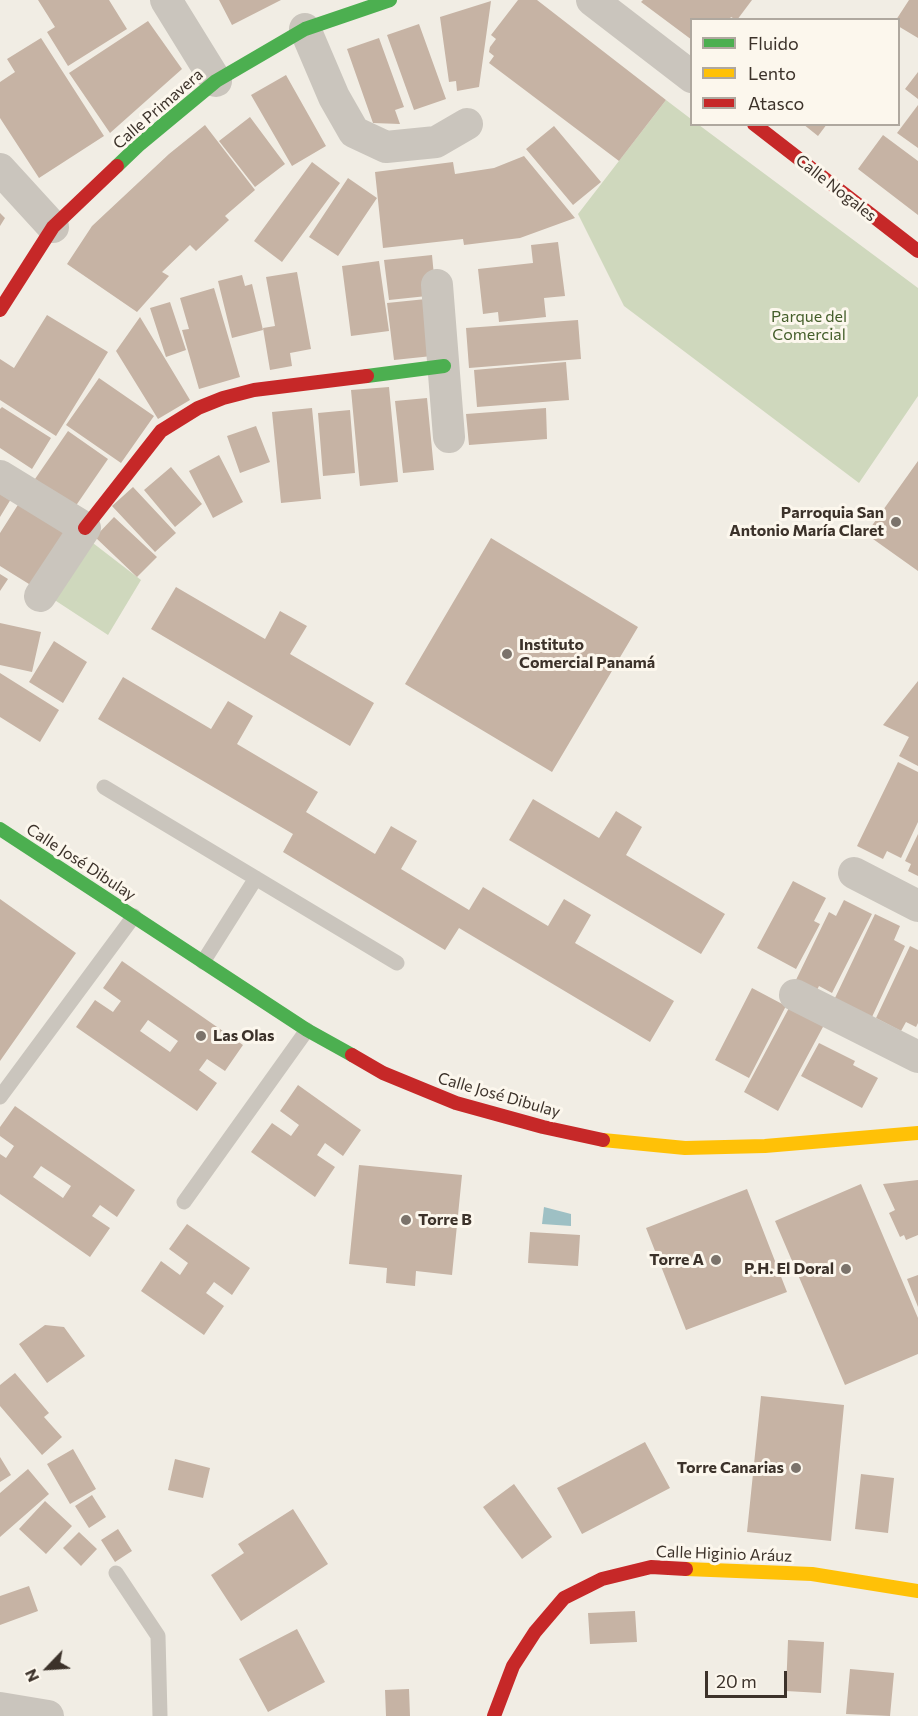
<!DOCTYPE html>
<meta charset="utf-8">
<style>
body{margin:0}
#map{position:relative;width:918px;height:1716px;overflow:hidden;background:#f1ede4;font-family:Commissioner,sans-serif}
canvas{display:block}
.legend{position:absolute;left:690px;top:18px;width:210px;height:108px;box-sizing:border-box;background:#fcf7ed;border:2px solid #afa89f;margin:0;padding:8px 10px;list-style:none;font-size:18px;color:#3c322a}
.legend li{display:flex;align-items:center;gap:12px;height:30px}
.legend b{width:30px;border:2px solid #afa89f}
.north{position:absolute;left:18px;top:1638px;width:60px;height:60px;-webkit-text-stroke:4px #fcf7ed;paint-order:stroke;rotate:245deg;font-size:16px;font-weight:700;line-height:24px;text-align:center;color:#3c322a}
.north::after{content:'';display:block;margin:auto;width:21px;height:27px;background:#3c322a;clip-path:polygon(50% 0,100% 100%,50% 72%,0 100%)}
.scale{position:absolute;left:705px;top:1671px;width:82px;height:27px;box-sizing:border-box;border:3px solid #3c322a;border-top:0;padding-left:8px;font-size:18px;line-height:21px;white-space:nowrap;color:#3c322a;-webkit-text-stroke:4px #fcf7ed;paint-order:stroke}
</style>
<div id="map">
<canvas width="918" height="1716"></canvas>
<ul class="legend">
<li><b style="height:8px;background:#4caf50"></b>Fluido</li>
<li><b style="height:8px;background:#ffc107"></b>Lento</li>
<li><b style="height:8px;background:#c62828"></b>Atasco</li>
</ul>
<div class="north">N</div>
<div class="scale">20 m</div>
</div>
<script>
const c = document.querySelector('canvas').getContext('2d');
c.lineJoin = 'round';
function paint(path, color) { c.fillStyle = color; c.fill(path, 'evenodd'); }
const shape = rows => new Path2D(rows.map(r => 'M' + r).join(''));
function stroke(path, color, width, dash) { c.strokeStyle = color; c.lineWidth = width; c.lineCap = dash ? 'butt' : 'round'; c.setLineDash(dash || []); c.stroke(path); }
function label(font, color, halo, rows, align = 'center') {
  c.font = font + ' Commissioner,sans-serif'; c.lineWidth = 6; c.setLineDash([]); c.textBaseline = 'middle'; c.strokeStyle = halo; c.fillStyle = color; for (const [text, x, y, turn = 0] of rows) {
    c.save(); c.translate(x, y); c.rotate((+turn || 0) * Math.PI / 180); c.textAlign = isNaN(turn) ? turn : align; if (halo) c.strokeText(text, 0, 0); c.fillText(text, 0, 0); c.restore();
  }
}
const green = shape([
 [666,100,691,119,692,124,699,125,918,288,918,396,859,483,624,306,578,214],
 [89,540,141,580,108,635,50,597]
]);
const water = shape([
 [544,1207,571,1214,571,1226,542,1224]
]);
const building = shape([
 [38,0,109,0,127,29,68,66,47,32,55,27],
 [219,0,281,0,232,25],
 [518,0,537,0,666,100,619,161,489,63,494,56,489,52,490,47,496,39,491,35],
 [643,0,752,0,737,20,731,17,729,20,692,20,692,40,641,2],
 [909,0,918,0,918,38,898,26,898,20,896,20],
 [491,1,479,87,457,91,456,81,449,82,440,17],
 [148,21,182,69,110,133,69,73],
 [419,24,446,99,414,110,387,35],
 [41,38,104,136,39,178,0,118,0,82,15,72,7,59],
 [379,38,404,107,395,110,400,124,373,123,347,49],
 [918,72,918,99,905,89],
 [286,75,326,146,292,166,251,95],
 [918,105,918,148,897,133],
 [250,117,285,164,255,187,219,141],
 [803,124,827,124,818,136],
 [205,125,255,190,225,216,229,220,196,251,190,245,162,272,169,276,137,312,67,264,92,226,169,154],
 [554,126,601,182,573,205,526,149],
 [883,135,918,161,918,215,858,169],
 [524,156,575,218,520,238,464,245,463,239,383,248,375,172,453,162,455,174,494,168],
 [312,162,340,183,282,262,254,241],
 [348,178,377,198,338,256,309,237],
 [0,213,5,218,0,226],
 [558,242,565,296,544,298,546,317,499,322,498,312,483,314,478,269,533,263,531,245],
 [432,255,434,276,427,296,389,300,384,260],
 [379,261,389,331,351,336,342,266],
 [297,272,311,349,290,353,292,366,270,370,263,328,275,326,266,277],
 [242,275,245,286,252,284,263,330,232,338,218,281],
 [214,288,240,377,199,389,182,330,189,329,180,298],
 [426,299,432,356,394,360,387,303],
 [170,302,186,350,166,357,150,308],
 [47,315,108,352,56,436,0,400,0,359,14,368],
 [140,317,190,400,158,419,116,351],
 [578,320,581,359,469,368,466,328],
 [566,362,569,400,477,407,474,370],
 [99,378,154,416,121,463,66,425],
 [389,387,398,482,360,486,351,390],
 [427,398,434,470,403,473,395,401],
 [2,407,51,438,32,469,0,448,0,409],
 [312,408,321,499,281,503,272,412],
 [546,408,547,439,469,445,466,414],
 [350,410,355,473,323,476,318,413],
 [256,426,270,462,240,473,227,436],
 [68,431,108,459,75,507,35,479],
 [219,455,243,502,213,518,189,471],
 [918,461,918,571,866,534],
 [171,467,202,504,175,527,144,490],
 [0,485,14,494,0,517],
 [133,487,176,533,155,552,112,506],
 [21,500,72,532,37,589,0,566,0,533],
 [114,517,157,557,137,577,95,537],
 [491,538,638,627,552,772,405,684],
 [0,574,8,579,0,591],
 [176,587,265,639,280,611,307,626,290,654,374,703,350,746,151,629],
 [0,623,41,632,32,672,0,665],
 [54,641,87,662,63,703,29,682],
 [0,673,59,710,40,742,0,717],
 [123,677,211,729,228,701,253,716,237,744,318,792,306,812,375,854,391,826,417,841,401,869,469,910,483,887,548,926,564,899,591,915,575,943,674,1001,650,1042,459,928,445,950,283,852,293,834,98,719],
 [918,681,918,766,899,756,909,737,883,725],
 [898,762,918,772,918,822,901,858,887,851,883,859,857,846],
 [533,799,599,838,616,811,642,827,626,855,725,914,701,954,509,840],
 [918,834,918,876,908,871,911,864,905,861],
 [793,881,826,898,814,921,820,924,796,969,757,948],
 [0,899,76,953,0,1061],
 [844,900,872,914,832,993,819,986,815,994,794,984,829,912,836,916],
 [875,914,900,926,894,940,905,946,872,1017,834,1000],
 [910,946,918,950,918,1023,916,1027,906,1022,901,1031,876,1018],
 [122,961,243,1045,225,1071,207,1059,199,1070,217,1083,197,1111,76,1027,95,1000,113,1012,121,1001,103,988],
 [148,1020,178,1041,170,1052,140,1031],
 [752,988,786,1006,749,1078,715,1060],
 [790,1006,824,1025,778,1111,744,1092],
 [819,1043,855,1061,853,1065,878,1078,862,1108,801,1076],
 [298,1085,361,1130,343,1156,325,1143,317,1155,335,1167,315,1197,251,1152,272,1123,291,1136,299,1125,280,1111],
 [15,1106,135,1190,117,1217,100,1205,92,1216,110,1228,90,1257,0,1194,0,1154,6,1158,14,1146,0,1136,0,1127],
 [41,1166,71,1186,63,1198,33,1177],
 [359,1165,462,1175,452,1275,416,1271,415,1286,386,1283,387,1268,349,1264],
 [918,1180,918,1235,906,1240,904,1235,900,1237,889,1213,895,1210,883,1184],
 [861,1184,918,1318,918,1354,845,1385,775,1221],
 [747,1189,787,1292,686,1330,646,1228],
 [187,1224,250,1268,232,1295,214,1282,206,1293,224,1306,204,1335,141,1291,161,1261,180,1275,188,1263,169,1249],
 [530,1232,580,1235,578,1266,528,1263],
 [918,1275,918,1307,907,1279],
 [45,1325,64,1327,85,1356,47,1383,19,1344],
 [15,1373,49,1413,44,1417,62,1437,42,1455,0,1406,0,1385],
 [761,1396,844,1405,831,1541,747,1532],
 [645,1442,670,1488,582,1534,557,1488],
 [73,1449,96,1489,70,1504,47,1464],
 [0,1457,11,1475,0,1482],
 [175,1459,210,1468,203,1498,168,1490],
 [28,1469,49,1494,0,1537,0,1493],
 [861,1474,894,1478,888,1533,855,1529],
 [514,1484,552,1537,522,1559,483,1507],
 [92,1495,106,1517,89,1528,75,1506],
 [45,1501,72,1526,46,1554,19,1529],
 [293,1509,328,1564,241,1621,211,1575,244,1553,238,1544],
 [118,1529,132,1551,115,1562,101,1540],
 [79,1532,97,1549,81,1566,63,1548],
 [29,1586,38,1611,0,1625,0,1596],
 [635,1611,637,1642,590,1644,588,1613],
 [297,1629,325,1682,268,1712,239,1659],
 [788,1640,824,1642,821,1693,786,1691],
 [850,1669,894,1673,890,1716,846,1714],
 [409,1689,410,1716,386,1716,385,1690]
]);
const lane = shape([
 [104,787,397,963],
 [203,962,256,878],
 [0,1097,134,916],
 [184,1202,307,1030],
 [116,1573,158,1636,160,1716]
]);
const street = shape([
 [166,0,216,81],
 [592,0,692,77],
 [305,29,334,97,354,132,386,147,436,142,467,124],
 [0,169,53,227],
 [437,285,449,437],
 [0,476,85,528,40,596],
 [854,873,918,906],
 [795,995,918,1057],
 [0,1708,48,1716]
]);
const fast = shape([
 [117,166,140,144,216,81,305,29,390,0],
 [367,376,444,366],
 [0,829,307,1030,352,1055]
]);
const slow = shape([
 [603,1140,685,1148,765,1146,918,1133],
 [686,1569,812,1574,918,1591]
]);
const jam = shape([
 [754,124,918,251],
 [0,310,53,227,117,166],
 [85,528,161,431,198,408,223,398,254,390,367,376],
 [352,1055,383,1073,456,1103,543,1127,603,1140],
 [494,1716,513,1666,535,1632,564,1598,602,1579,651,1567,686,1569]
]);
const markers = [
 [896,522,6,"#7b736b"],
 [507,654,6,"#7b736b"],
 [201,1036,6,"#7b736b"],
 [406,1220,6,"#7b736b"],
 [716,1260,6,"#7b736b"],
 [846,1269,6,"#7b736b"],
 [796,1468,6,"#7b736b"]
];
const streetNames = [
 ["Calle Primavera",158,109,-41],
 ["Calle Nogales",836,188,38],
 ["Calle José Dibulay",81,862,33],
 ["Calle José Dibulay",499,1095,16],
 ["Calle Higinio Aráuz",724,1554,2]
];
const parkNames = [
 ["Parque del",809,317],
 ["Comercial",809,335]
];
const poiNames = [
 ["Parroquia San",884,513],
 ["Antonio María Claret",884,531],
 ["Instituto",519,645,"left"],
 ["Comercial Panamá",519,663,"left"],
 ["Las Olas",213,1036,"left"],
 ["Torre B",418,1220,"left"],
 ["Torre A",704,1260],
 ["P.H. El Doral",834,1269],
 ["Torre Canarias",784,1468]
];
paint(green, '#cfd8bd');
paint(water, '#9ec0c4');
paint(building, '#c6b3a4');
stroke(lane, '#cac5bd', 15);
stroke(street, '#cac5bd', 32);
stroke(fast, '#4caf50', 14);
stroke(slow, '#ffc107', 14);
stroke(jam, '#c62828', 14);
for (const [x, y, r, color] of markers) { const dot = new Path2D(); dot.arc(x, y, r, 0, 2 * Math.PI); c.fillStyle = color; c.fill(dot); stroke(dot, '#fcf7ed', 2); }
label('16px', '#3c322a', '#fcf7ed', streetNames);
label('16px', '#445e2a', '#fcf7ed', parkNames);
label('bold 16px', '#3c322a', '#fcf7ed', poiNames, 'right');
</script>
